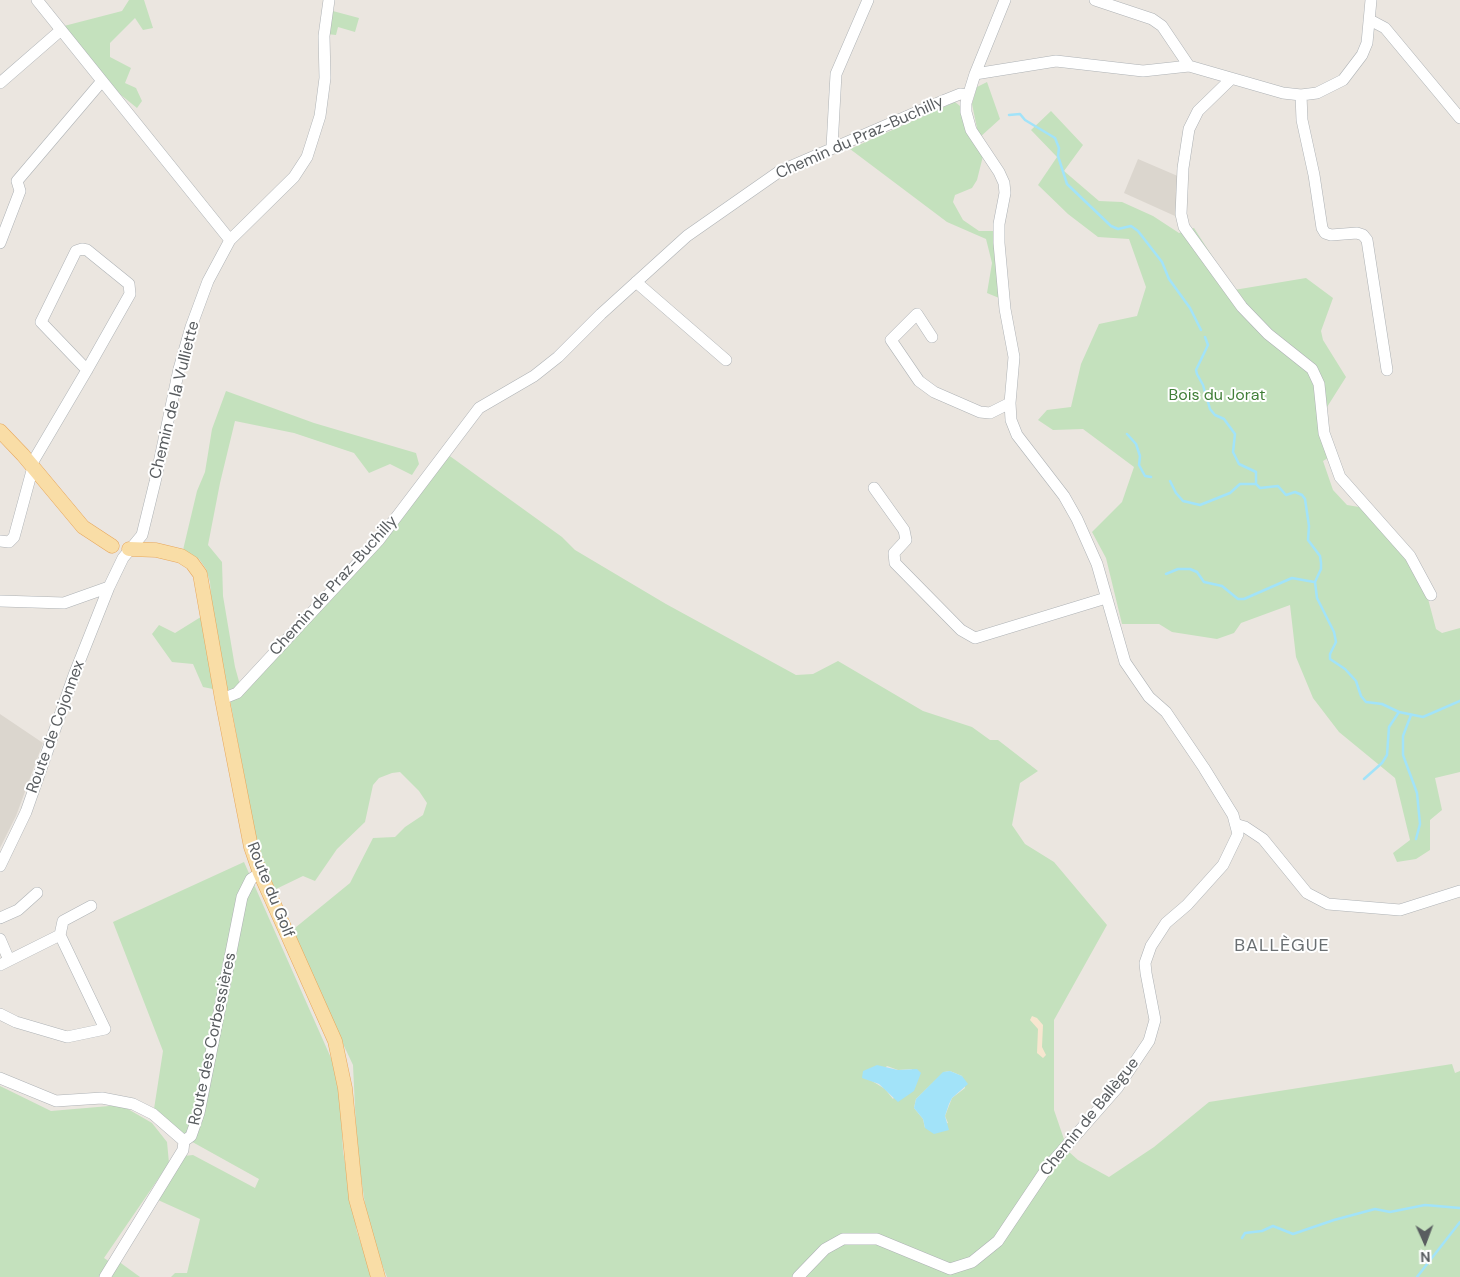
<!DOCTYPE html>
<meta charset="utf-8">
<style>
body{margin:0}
#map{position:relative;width:1460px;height:1277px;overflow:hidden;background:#ebe6e0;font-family:"DM Sans",sans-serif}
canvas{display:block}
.north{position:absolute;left:1400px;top:1217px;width:50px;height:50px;-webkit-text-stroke:4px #fff;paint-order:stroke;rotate:178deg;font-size:14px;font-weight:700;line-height:20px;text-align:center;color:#595d60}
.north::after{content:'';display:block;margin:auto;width:18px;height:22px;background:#595d60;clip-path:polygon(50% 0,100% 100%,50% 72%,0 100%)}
</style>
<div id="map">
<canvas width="1460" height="1277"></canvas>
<div class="north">N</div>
</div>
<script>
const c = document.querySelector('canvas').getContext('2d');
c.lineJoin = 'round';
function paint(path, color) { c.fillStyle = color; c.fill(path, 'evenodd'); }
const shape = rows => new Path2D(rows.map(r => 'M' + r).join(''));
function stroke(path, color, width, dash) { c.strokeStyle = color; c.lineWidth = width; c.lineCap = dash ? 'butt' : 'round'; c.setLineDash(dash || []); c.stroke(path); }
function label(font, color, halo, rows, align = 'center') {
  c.font = font + ' "DM Sans",sans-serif'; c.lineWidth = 4; c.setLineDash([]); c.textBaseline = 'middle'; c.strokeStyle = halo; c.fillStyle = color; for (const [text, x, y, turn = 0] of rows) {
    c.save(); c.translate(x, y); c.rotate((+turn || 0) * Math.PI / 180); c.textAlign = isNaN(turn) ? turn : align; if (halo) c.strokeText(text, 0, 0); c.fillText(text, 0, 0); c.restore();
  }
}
const education = shape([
 [1138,159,1180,177,1175,216,1124,193],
 [0,714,43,743,16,816,0,848]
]);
const green = shape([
 [129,0,144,0,153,28,143,30,135,18,110,43,110,57,131,68,125,83,136,88,142,101,137,108,121,95,82,51,64,26,122,11],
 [329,10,359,18,355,32,338,27,336,35,327,34],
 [987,82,1000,119,979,138,972,104,977,87],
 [955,102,960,106,983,156,977,180,972,188,955,195,953,202,963,220,979,231,994,231,999,298,987,293,992,263,986,239,947,222,850,149],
 [1051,111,1083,145,1064,171,1099,201,1122,202,1153,216,1179,233,1194,228,1234,290,1306,278,1333,298,1321,331,1323,340,1346,377,1322,415,1333,455,1323,461,1333,490,1347,505,1365,508,1396,542,1427,595,1436,629,1442,633,1460,628,1460,772,1435,778,1442,810,1430,820,1430,850,1416,859,1397,862,1393,853,1410,840,1395,778,1339,732,1313,698,1296,657,1290,605,1241,623,1234,633,1217,639,1172,632,1159,624,1122,624,1106,558,1092,532,1122,502,1134,467,1083,429,1053,430,1038,420,1047,410,1071,407,1081,364,1099,324,1137,316,1146,287,1129,239,1098,237,1068,214,1038,185,1057,157,1031,130],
 [226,391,314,423,416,453,419,464,412,475,390,464,369,473,354,453,294,433,235,421,220,483,208,545,222,562,223,596,235,667,240,685,228,692,203,687,193,664,172,662,152,634,159,625,175,633,212,610,210,582,206,569,199,559,183,550,197,491,205,472,212,429],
 [447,454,562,537,575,550,666,604,796,675,813,674,838,661,923,711,972,727,990,740,998,740,1038,771,1020,783,1012,825,1025,844,1054,862,1107,925,1054,1020,1054,1110,1068,1151,1078,1160,1109,1177,1154,1147,1209,1102,1452,1064,1455,1073,1460,1071,1460,1277,387,1277,369,1232,357,1149,353,1065,290,932,350,883,373,838,395,837,405,827,423,815,427,803,419,791,400,772,392,773,379,778,373,785,365,822,337,849,315,881,303,876,274,890,259,856,230,700],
 [887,1066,898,1070,912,1069,893,1099,885,1089,872,1081],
 [950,1071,962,1076,965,1088,952,1098,945,1116,948,1123,925,1128,923,1119,914,1108,916,1099,944,1072],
 [244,862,339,1076,343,1151,357,1232,373,1277,171,1277,175,1273,187,1273,200,1219,158,1200,184,1156,193,1155,255,1188,259,1179,187,1139,154,1109,163,1051,113,922],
 [0,1086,51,1111,121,1105,152,1123,167,1142,169,1163,104,1258,116,1266,118,1261,140,1277,0,1277]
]);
const sand = shape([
 [1032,1016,1037,1018,1043,1025,1042,1047,1046,1055,1043,1058,1037,1053,1038,1029,1030,1020]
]);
const water = shape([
 [877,1065,898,1070,917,1069,921,1073,914,1091,898,1102,879,1084,862,1078,863,1071],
 [950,1071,962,1076,968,1084,952,1098,949,1104,945,1116,949,1130,934,1134,925,1128,923,1119,914,1108,916,1099,943,1072]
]);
const stream = shape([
 [1009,115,1020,114,1025,120,1055,138,1059,148,1058,156,1067,184,1111,226,1118,229,1131,226,1138,231,1162,262,1169,279,1190,308,1201,330],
 [1205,337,1208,345,1196,370,1197,374,1203,385,1210,409,1215,415,1224,419,1235,434,1233,452,1239,464,1256,472,1256,484,1260,488,1278,486,1286,495,1295,492,1302,495,1305,499,1309,526,1308,540,1320,556,1321,563,1321,569,1315,582,1317,598,1334,632,1336,642,1330,654,1330,659,1345,669,1356,681,1361,696,1366,702,1382,704,1399,712,1423,717,1460,701],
 [1127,434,1136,444,1140,456,1139,465,1145,476,1151,477],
 [1170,481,1176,493,1183,501,1200,505,1230,493,1240,484,1256,484],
 [1166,574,1178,569,1190,569,1197,572,1204,582,1222,586,1238,599,1244,599,1292,578,1314,582],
 [1411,715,1403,736,1403,755,1417,793,1420,824,1416,839],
 [1364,779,1382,763,1387,755,1389,727,1399,712],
 [1242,1238,1245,1233,1262,1231,1273,1226,1293,1234,1334,1220,1375,1209,1390,1212,1425,1205,1460,1208],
 [1417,1277,1460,1222]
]);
const minor = shape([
 [37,0,230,240],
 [1095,0,1152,19,1162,26,1189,66],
 [1370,20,1385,28,1460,118],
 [975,74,1056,61,1143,71,1189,66,1283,93,1301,95,1317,93,1343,80,1362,55,1367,43,1371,0],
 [1231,79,1198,111,1189,129,1183,168,1181,214,1184,227,1242,307,1268,334,1312,369,1319,384,1324,433,1340,477,1410,556,1431,595],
 [0,83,61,30],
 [1301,95,1302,120,1314,175,1322,228,1325,233,1331,235,1357,233,1363,235,1367,240,1387,370],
 [832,147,836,74,868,0],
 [0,243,20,191,17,181,102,81],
 [636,282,726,360],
 [932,337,917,314,891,340,919,381,934,392,980,412,990,413,1010,403],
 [31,465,87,370,130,294,129,284,87,250,82,249,76,251,41,322,87,370],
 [874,488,904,530,906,540,894,553,895,563,961,630,975,638,1106,598],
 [0,541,9,542,14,537,33,467],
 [0,601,64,603,109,587],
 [222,699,237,693,379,540,479,408,534,376,558,357,601,314,687,236,780,171,945,100,960,94,968,95],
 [1238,825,1245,827,1263,839,1307,893,1328,904,1400,910,1460,891],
 [0,866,26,812,74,675,109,587,123,558,142,535,155,482,179,369,191,327,208,281,230,240,294,177,307,157,320,116,325,78,324,36,329,0],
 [0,918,18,910,37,893],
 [0,939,9,960],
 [0,965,60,935],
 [0,1014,16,1022,67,1037,105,1029,60,935,63,921,91,906],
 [0,1078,56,1101,102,1098,133,1104,153,1114,184,1141],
 [184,1141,191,1136,199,1113,242,897,251,879,260,873],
 [105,1277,183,1150,184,1141],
 [798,1277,825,1249,843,1239,877,1239,950,1269,972,1262,998,1241,1047,1168,1118,1087,1149,1041,1155,1020,1146,973,1145,963,1151,946,1166,923,1187,905,1223,865,1238,834,1233,815,1204,768,1166,712,1149,697,1125,662,1097,564,1077,519,1064,496,1017,435,1011,420,1010,403,1014,357,1005,309,999,243,999,224,1005,193,1004,183,999,172,971,130,966,112,966,103,975,74,1005,0]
]);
const major = shape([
 [0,431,23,455,83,527,112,546],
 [129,549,156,550,181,556,192,563,200,574,222,699,251,847,260,873,335,1041,345,1088,356,1199,378,1277]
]);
const streetNames = [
 ["Chemin du Praz-Buchilly",860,138,-24],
 ["Chemin de la Vulliette",175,400,-76],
 ["Chemin de Praz-Buchilly",334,586,-48],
 ["Route de Cojonnex",56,727,-70],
 ["Route du Golf",270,890,68],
 ["Route des Corbessières",213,1039,-78],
 ["Chemin de Ballègue",1090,1117,-51]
];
const parkNames = [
 ["Bois du Jorat",1217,396]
];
const neighbourhoodNames = [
 ["BALLÈGUE",1282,946]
];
paint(education, '#dbd6ce');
paint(green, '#c4e1bd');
paint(sand, '#f7e6cf');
paint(water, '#a2e3f9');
stroke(stream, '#a2e3f9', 2.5);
stroke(minor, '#aeb2b5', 12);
stroke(major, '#e7a75c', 15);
stroke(minor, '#fff', 11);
stroke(major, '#f9dda6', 14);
label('16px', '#595d60', '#fff', streetNames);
label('16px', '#427f39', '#fff', parkNames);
c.letterSpacing = '1px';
label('18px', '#6a6f72', '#fff', neighbourhoodNames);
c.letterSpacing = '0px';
</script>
